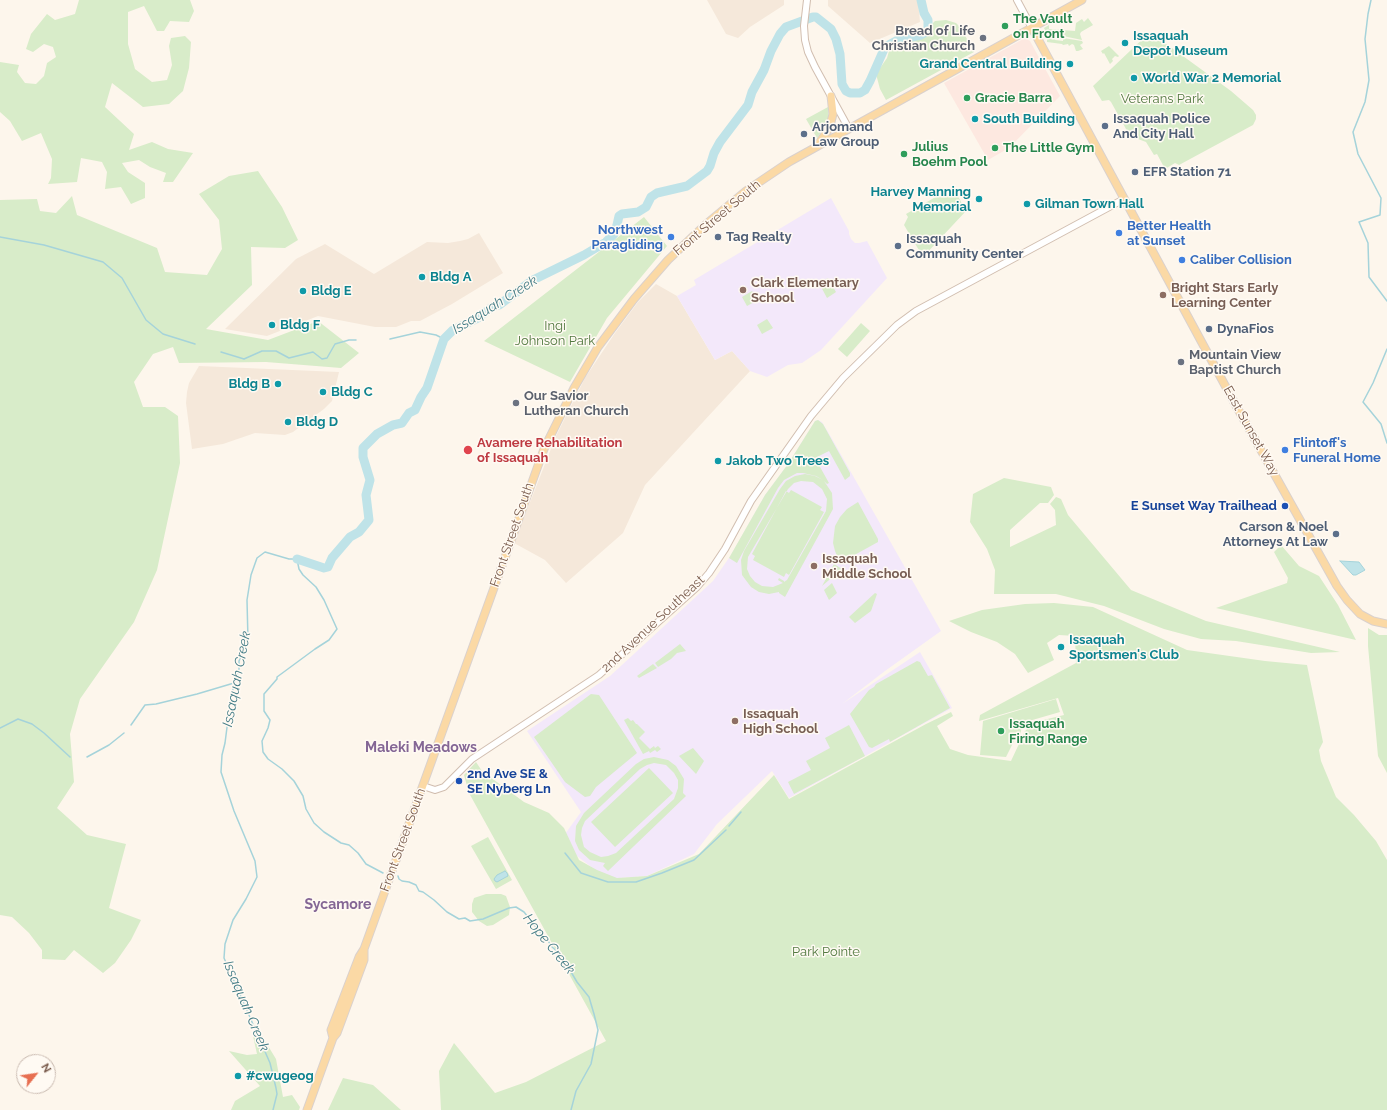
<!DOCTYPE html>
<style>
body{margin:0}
#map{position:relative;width:1387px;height:1110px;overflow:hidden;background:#fdf6ec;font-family:Raleway,sans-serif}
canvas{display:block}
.north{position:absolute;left:16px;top:1054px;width:40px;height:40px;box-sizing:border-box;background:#fffaf3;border:1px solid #cabbb1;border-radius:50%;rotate:60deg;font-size:11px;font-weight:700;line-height:16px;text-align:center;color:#7a5c4d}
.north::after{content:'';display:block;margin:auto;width:14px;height:18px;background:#e76f51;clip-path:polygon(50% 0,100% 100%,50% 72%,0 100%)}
</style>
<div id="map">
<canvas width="1387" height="1110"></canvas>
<div class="north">N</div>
</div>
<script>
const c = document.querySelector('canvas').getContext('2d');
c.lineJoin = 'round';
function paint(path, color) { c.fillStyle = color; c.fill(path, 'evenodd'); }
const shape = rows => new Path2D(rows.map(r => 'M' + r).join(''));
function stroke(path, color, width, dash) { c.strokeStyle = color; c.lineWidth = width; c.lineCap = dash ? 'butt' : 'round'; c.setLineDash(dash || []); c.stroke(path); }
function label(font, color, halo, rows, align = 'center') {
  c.font = font + ' Raleway,sans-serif'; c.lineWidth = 3; c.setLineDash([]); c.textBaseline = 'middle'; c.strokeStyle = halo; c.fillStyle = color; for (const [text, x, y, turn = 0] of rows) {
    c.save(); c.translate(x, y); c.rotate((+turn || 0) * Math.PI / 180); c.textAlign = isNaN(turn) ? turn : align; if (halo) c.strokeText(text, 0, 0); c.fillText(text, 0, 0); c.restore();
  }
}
const residential = shape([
 [707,0,784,0,784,5,750,27,738,38,726,34],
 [828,0,918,0,920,22,870,43,828,6],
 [479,233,503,273,452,304,420,321,411,321,396,327,375,327,318,316,267,336,225,329,296,259,325,244,374,274,427,242,448,243,460,241,468,239],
 [656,284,677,296,715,360,732,351,750,371,645,485,623,533,566,583,545,560,514,543,556,436,585,378,615,333,638,302],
 [199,366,339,372,332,401,324,409,293,432,285,435,255,433,223,444,192,449,186,403,187,392,189,383]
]);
const commercial = shape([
 [1025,38,1030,41,1060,96,1009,148,988,160,944,83]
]);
const education = shape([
 [831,198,849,231,849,234,851,239,855,243,859,243,867,241,887,278,821,350,802,363,788,365,767,377,750,371,732,351,715,360,677,296,696,285,694,280],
 [818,420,822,422,831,437,941,631,885,671,842,704,920,652,952,708,789,798,772,771,717,824,694,854,647,876,607,879,573,853,565,834,581,812,527,731,610,676,713,581,731,555,765,495,788,464,815,421]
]);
const green = shape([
 [79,0,190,0,194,11,189,22,170,21,164,31,157,31,144,6,128,12,128,44,135,69,152,82,167,80,172,65,169,46,171,38,185,36,191,42,189,68,183,91,169,104,143,107,112,83,105,107,134,134,129,150,152,142,168,149,193,153,173,182,163,182,166,173,150,167,139,160,122,163,128,172,145,183,145,198,131,204,121,187,105,189,107,172,102,162,81,158,77,182,48,184,51,178,52,159,41,133,22,141,10,121,0,112,0,62,19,65,17,72,25,83,36,84,44,76,47,63,56,57,53,47,44,44,33,52,26,49,31,34,47,14,55,20,75,14],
 [1088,18,1093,25,1081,32,1080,34,1082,40,1063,36,1063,33,1056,33,1055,36,1049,35,1048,32,1045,31,1044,28,1049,25,1049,29,1075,31,1076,23,1082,19,1084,22],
 [946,20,956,23,961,28,974,52,886,100,880,89,876,74,887,58,889,51,894,46,923,38,929,34,932,29,933,23,935,21],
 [1150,32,1231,91,1253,110,1256,115,1256,119,1253,125,1179,165,1175,163,1165,169,1157,154,1154,155,1146,142,1138,139,1131,138,1111,102,1109,100,1102,101,1093,86],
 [1047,37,1055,37,1055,40,1063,41,1063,38,1082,41,1083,43,1080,45,1083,49,1078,51,1076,51,1074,45,1072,44,1069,46,1068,44,1063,45,1062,44,1047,42],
 [1109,46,1119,56,1118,57,1115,56,1112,59,1113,61,1110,64,1104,53,1103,54,1101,51],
 [828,107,829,117,827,124,817,138,806,119],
 [258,171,282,207,298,240,285,248,251,247,252,285,206,329,268,340,318,321,359,353,341,368,266,362,179,363,173,347,153,354,134,382,143,407,165,407,178,416,180,463,157,570,134,622,80,699,70,734,74,782,57,808,87,835,126,844,109,908,141,920,131,940,115,963,103,973,74,950,65,960,42,959,42,950,29,933,12,917,0,915,0,200,37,199,40,211,56,213,72,196,77,215,157,248,165,272,207,275,222,249,219,220,199,194,229,176],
 [953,187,966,211,923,257,904,225,908,217,906,214],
 [644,217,667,246,607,318,570,382,484,341],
 [828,278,836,292,827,298,819,283],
 [752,291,758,300,747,306,742,297],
 [767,319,773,328,762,334,757,325],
 [861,323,870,331,847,357,838,349],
 [818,420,823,424,850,473,850,476,845,480,829,451,815,458,829,483,827,484,824,481,832,493,833,509,785,597,779,593,779,592,769,594,759,592,751,587,742,575,741,560,744,551,780,489,786,481,795,476,805,474,815,476,823,480,816,476,803,473,797,473,784,480,778,488,737,563,729,558,765,495,788,464,815,421],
 [801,481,813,482,822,489,827,499,826,511,787,580,784,582,784,581,779,578,778,580,783,583,773,587,762,586,755,582,750,576,747,569,748,557,788,489,794,483],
 [1004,478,1051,487,1054,495,1048,503,1040,503,1010,530,1010,547,1056,525,1055,510,1050,504,1056,497,1061,499,1068,515,1131,590,1206,621,1340,652,1311,653,1236,641,1201,639,1164,629,1104,606,1056,594,994,594,995,570,987,549,970,522,973,494],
 [791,490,822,507,820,510,824,512,789,575,786,573,784,577,753,560,755,556,752,554,786,491,789,493],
 [858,502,878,539,878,542,840,563,835,551,833,543,835,526,840,517,847,509],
 [1281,545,1299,566,1319,576,1338,605,1356,640,1216,608,1287,583,1288,578,1274,552],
 [834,564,842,569,822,586],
 [832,583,837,593,829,600,824,590],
 [875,593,877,594,871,611,855,623,849,617],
 [1054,603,1093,607,1187,650,1265,661,1307,665,1323,742,1319,750,1321,761,1336,797,1354,815,1376,841,1387,860,1387,1110,441,1110,439,1071,454,1043,495,1093,526,1082,606,1041,469,793,464,775,476,762,482,771,524,802,549,813,564,828,579,860,597,870,617,878,647,876,699,854,774,775,789,799,926,724,951,712,953,716,937,726,950,749,968,755,1011,761,1025,731,1035,722,1064,715,1058,698,979,721,980,715,1076,663,1075,636,1059,635,1047,643,1054,660,1028,673,1015,654,997,642,971,632,949,621,982,610,1025,604],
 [1368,628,1379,635,1387,635,1387,773,1378,756,1368,646],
 [680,644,686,651,677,653,671,659,658,667,655,663],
 [917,661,920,662,928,676,932,675,950,708,890,742,889,739,872,748,869,747,850,714,869,690,874,687,876,684],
 [653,664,657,668,639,678,637,676],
 [591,694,599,695,637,753,596,787,590,796,585,797,565,782,534,737],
 [1056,699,1060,712,1022,723,1020,739,1015,739,1006,757,980,755,983,721],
 [628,718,631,721,633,720,636,724,637,724,645,732,639,738,650,749,654,746,655,748,658,746,661,749,657,752,655,750,650,753,649,751,643,754,624,720],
 [849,725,865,756,794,794,788,782,811,770,806,761,830,748,825,738],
 [693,748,704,761,696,774,679,756],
 [654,757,668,760,676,766,684,779,683,793,686,796,608,871,603,866,605,863,590,860,579,850,575,841,576,826,584,813,636,764,644,759],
 [654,763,666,765,674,773,678,780,678,788,674,799,616,853,608,856,601,857,590,852,584,847,581,835,582,828,585,821,640,769,647,765],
 [649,768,673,793,615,847,591,822],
 [488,837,512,880,496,889,471,846],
 [486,894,501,894,506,896,510,907,509,915,493,925,487,926,479,921,472,912,472,904,474,898],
 [253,1036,262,1036,276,1059,283,1097,292,1095,300,1107,299,1110,231,1110,235,1101,260,1086,229,1051,247,1055,257,1054],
 [343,1078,373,1085,401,1110,328,1110]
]);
const water = shape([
 [1340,561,1359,562,1365,570,1356,575,1353,575,1340,561],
 [505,871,507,873,508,876,506,877,497,882,495,881,494,879,497,875,505,871]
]);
const stream = shape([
 [1371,0,1368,14,1365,39,1369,80,1365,102,1353,132,1358,154,1381,198,1380,215,1359,222,1368,243,1369,277,1387,301],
 [0,237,44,245,103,262,122,278,146,320,163,334,195,344],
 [390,339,420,332,436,335,444,339],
 [1387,349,1373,383,1363,402,1381,424,1387,443],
 [221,352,244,359,262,351,276,351,289,358,313,352,322,359,327,358,335,344,349,340,356,340],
 [131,725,145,705,156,704,197,694,234,683],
 [0,728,18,719,32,724,44,733,70,757],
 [87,757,109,745,124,733],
 [729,826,741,812],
 [565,853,581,873,608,882,636,882,662,873,694,860,726,830],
 [398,876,399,879,402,881,409,882,416,885,419,891,423,892,434,900,447,912,459,919,465,918,470,921,483,919,509,908,516,907,524,912,540,932,546,937,551,946,561,955,577,982,589,997,594,1014,598,1030,591,1064,576,1091,571,1110],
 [273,1110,277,1094,276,1088,270,1063,224,958,225,944,233,920,246,899,257,877,255,861,234,811,221,772,222,755,225,743,231,696,239,669,239,661,248,640,247,600,251,575,257,558,265,552,289,559,297,559,299,569,303,575,316,587,324,600,337,629,329,640,315,649,277,677,277,679,264,694,264,711,270,720,268,728,262,741,263,752,268,759,282,769,294,781,303,796,306,809,314,823,324,832,341,843,349,845,358,853,366,864,383,873]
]);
const river = shape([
 [297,559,324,568,328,567,332,558,350,537,359,532,369,520,366,495,370,480,363,457,363,448,377,434,393,425,402,423,409,413,415,410,421,397,427,388,444,339,453,330,478,318,492,307,499,305,533,280,584,255,606,242,614,234,617,225,619,216,622,214,638,212,646,207,651,197,657,193,687,186,707,171,710,166,714,153,720,142,748,105,752,92,764,70,771,51,780,34,786,27,813,17,816,17,831,29,836,39,840,54,842,84,846,91,850,93,860,93,865,90,870,81,885,47,898,40,921,35,926,32,928,28,928,20,924,13,921,0]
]);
const minor = shape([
 [807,0,804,26,805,40,808,52,815,67,849,129],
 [1017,0,1032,28],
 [423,786,435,790,444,787,472,759,599,675,697,587,709,573,725,549,751,501,811,416,843,378,897,325,916,311,1124,199]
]);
const major = shape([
 [1032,28,1234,402,1337,586,1347,600,1360,614,1373,621,1387,624],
 [817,146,828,130,831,122,833,114,831,96],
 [333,1038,331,1030,359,957,364,949,544,449,574,388,598,347,634,299,668,260,704,226,746,191,789,162,1082,0],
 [307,1110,333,1038,337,1033,364,960,364,949]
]);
const markers = [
 [1005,26,4,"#2e9e5b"],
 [983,38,4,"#6b7280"],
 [1125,43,4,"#0f9aa8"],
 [1070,64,4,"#0f9aa8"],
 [1134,78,4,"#0f9aa8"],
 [967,98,4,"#2e9e5b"],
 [975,119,4,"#0f9aa8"],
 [1105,126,4,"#5c6f8a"],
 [804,134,4,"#5c6f8a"],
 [995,148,4,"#2e9e5b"],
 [904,154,4,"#2e9e5b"],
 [1135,172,4,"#5c6f8a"],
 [979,199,4,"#0f9aa8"],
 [1027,204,4,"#0f9aa8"],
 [1119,233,4,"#3f7fe0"],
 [671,237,4,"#3f7fe0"],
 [718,237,4,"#5c6f8a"],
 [898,246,4,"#5c6f8a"],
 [1182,260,4,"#3f7fe0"],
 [422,277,4,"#0f9aa8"],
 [743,290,4,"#8d6e63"],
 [303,291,4,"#0f9aa8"],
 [1163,295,4,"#8d6e63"],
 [272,325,4,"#0f9aa8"],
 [1209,329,4,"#5c6f8a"],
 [1181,362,4,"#6b7280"],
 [278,384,4,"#0f9aa8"],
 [323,392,4,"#0f9aa8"],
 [516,403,4,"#6b7280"],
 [288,422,4,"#0f9aa8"],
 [468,450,5,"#e0444e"],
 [1285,450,4,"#3f7fe0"],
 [718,461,4,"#0f9aa8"],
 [1285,506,4,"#1a4fb4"],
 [1336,534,4,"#5c6f8a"],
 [814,566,4,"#8d6e63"],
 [1061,647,4,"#0f9aa8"],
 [735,721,4,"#8d6e63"],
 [1001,731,4,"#2e9e5b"],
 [459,781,4,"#1a4fb4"],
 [238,1076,4,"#0f9aa8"]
];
const leisureNames = [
 ["The Vault",1013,19],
 ["on Front",1013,34],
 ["Gracie Barra",975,98],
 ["Julius",912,147],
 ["Boehm Pool",912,162],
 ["The Little Gym",1003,148],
 ["Issaquah",1009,724],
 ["Firing Range",1009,739]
];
const worshipNames = [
 ["Bread of Life",975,31,"right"],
 ["Christian Church",975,46,"right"],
 ["Mountain View",1189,355],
 ["Baptist Church",1189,370],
 ["Our Savior",524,396],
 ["Lutheran Church",524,411]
];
const cultureNames = [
 ["Issaquah",1133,36],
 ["Depot Museum",1133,51],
 ["Grand Central Building",1062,64,"right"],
 ["World War 2 Memorial",1142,78],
 ["South Building",983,119],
 ["Harvey Manning",971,192,"right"],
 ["Memorial",971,207,"right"],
 ["Gilman Town Hall",1035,204],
 ["Bldg A",430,277],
 ["Bldg E",311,291],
 ["Bldg F",280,325],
 ["Bldg B",270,384,"right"],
 ["Bldg C",331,392],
 ["Bldg D",296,422],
 ["Jakob Two Trees",726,461],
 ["Issaquah",1069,640],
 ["Sportsmen's Club",1069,655],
 ["#cwugeog",246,1076]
];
const parkNames = [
 ["Veterans Park",1162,99],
 ["Ingi",555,326],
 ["Johnson Park",555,341],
 ["Park Pointe",826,952]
];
const serviceNames = [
 ["Issaquah Police",1113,119],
 ["And City Hall",1113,134],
 ["Arjomand",812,127],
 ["Law Group",812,142],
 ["EFR Station 71",1143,172],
 ["Tag Realty",726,237],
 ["Issaquah",906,239],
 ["Community Center",906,254],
 ["DynaFios",1217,329],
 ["Carson & Noel",1328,527,"right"],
 ["Attorneys At Law",1328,542,"right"]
];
const streetNames = [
 ["Front Street South",717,218,-40],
 ["East Sunset Way",1251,431,61],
 ["Front Street South",512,535,-71],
 ["2nd Avenue Southeast",653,624,-43],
 ["Front Street South",403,840,-70]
];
const shopNames = [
 ["Better Health",1127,226],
 ["at Sunset",1127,241],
 ["Northwest",663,230,"right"],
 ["Paragliding",663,245,"right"],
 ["Caliber Collision",1190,260],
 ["Flintoff's",1293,443],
 ["Funeral Home",1293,458]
];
const educationNames = [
 ["Clark Elementary",751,283],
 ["School",751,298],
 ["Bright Stars Early",1171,288],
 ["Learning Center",1171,303],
 ["Issaquah",822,559],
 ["Middle School",822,574],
 ["Issaquah",743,714],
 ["High School",743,729]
];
const healthNames = [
 ["Avamere Rehabilitation",477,443],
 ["of Issaquah",477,458]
];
const transitNames = [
 ["E Sunset Way Trailhead",1277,506],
 ["2nd Ave SE &",467,774,"left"],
 ["SE Nyberg Ln",467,789,"left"]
];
const waterNames = [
 ["Issaquah Creek",495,305,-32],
 ["Issaquah Creek",237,679,-79],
 ["Hope Creek",549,944,51],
 ["Issaquah Creek",246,1006,67]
];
const neighbourhoodNames = [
 ["Maleki Meadows",421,748],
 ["Sycamore",338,905]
];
paint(residential, '#f5e8da');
paint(commercial, '#fde8e0');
paint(education, '#f3e8fa');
paint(green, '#d8ecc9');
paint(water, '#bfe3e8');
stroke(water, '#a5d3da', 1);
stroke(stream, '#a5d3da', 1.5);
stroke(river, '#bfe3e8', 9);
stroke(minor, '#d1beb0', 8);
stroke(major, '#dad1cd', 9);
stroke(minor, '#fff', 6);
stroke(major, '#fbd9a5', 7);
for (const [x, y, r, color] of markers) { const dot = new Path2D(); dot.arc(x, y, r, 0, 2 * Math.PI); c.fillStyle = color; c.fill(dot); stroke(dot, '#fffaf3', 1.5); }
label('bold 13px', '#27864d', '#fffaf3', leisureNames, 'left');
label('bold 13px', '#5b616d', '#fffaf3', worshipNames, 'left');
label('bold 13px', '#0d838f', '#fffaf3', cultureNames, 'left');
label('13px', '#537a41', '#fffaf3', parkNames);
label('bold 13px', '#4e5e75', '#fffaf3', serviceNames, 'left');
label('13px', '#7a5c4d', '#fffaf3', streetNames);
label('bold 13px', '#366cbe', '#fffaf3', shopNames, 'left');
label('bold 13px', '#785e54', '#fffaf3', educationNames, 'left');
label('bold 13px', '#be3a42', '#fffaf3', healthNames, 'left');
label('bold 13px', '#164399', '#fffaf3', transitNames, 'right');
label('italic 14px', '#437c86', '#fffaf3', waterNames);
label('bold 14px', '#846695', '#fffaf3', neighbourhoodNames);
</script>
